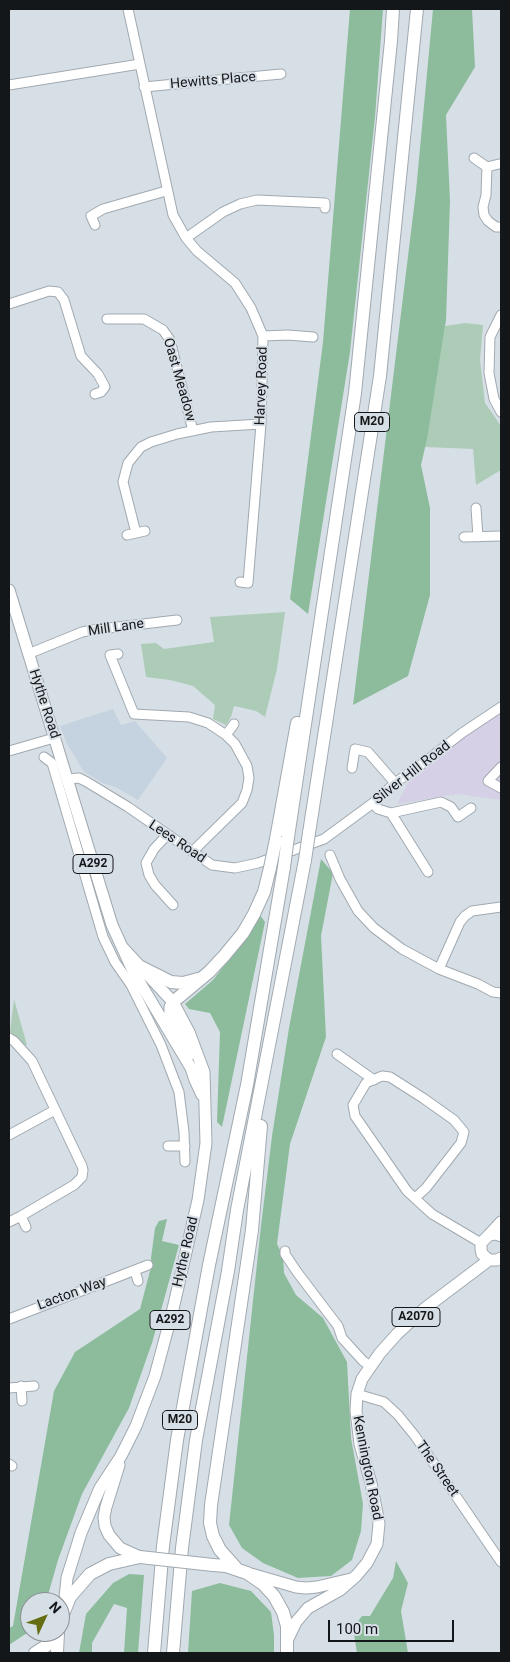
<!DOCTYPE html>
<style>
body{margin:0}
#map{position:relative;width:510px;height:1662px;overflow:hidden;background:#d7dfe6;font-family:Roboto,sans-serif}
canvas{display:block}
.frame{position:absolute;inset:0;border:10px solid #14171a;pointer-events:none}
.north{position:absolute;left:20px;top:1592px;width:50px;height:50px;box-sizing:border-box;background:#d7dfe6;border:1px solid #898f94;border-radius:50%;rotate:47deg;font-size:14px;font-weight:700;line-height:20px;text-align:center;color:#14171a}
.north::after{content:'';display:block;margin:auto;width:18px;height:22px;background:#656d12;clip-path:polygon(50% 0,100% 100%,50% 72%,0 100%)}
.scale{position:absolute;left:328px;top:1620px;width:126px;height:22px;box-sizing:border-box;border:2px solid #14171a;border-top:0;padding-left:6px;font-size:15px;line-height:18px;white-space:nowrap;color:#14171a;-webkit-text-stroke:4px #d7dfe6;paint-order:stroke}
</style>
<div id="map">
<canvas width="510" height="1662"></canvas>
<div class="frame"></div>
<div class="north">N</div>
<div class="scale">100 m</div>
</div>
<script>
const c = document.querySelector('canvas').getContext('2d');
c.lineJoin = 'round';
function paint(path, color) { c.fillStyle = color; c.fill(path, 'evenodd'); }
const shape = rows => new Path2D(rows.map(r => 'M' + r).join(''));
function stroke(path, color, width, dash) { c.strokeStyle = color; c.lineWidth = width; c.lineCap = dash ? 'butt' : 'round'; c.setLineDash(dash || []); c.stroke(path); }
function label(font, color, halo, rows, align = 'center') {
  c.font = font + ' Roboto,sans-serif'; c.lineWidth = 4; c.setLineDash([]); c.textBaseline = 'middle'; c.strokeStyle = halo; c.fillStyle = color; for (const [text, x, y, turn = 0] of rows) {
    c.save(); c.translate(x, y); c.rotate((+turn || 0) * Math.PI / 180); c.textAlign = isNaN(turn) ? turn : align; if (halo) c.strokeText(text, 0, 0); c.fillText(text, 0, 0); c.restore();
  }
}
const built = shape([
 [113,709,121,725,135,721,167,758,138,800,117,788,103,783,84,772,67,744,60,726]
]);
const industrial = shape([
 [501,711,501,800,457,794,397,804,409,781,455,742]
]);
const green = shape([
 [465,323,483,325,480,360,485,403,501,426,501,470,476,485,473,449,425,447,445,326],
 [285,612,277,669,265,717,256,711,234,706,231,717,226,725,213,719,215,705,193,686,170,680,146,677,141,644,156,643,164,649,214,642,210,617],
 [14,999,27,1045,24,1045,23,1046,10,1032]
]);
const forest = shape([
 [350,9,383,9,375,117,350,352,308,614,290,599,323,342],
 [433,9,472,9,475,67,446,115,450,201,446,320,427,439,421,465,430,508,430,595,408,676,353,705,416,191],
 [321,859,333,873,321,936,326,1037,290,1144,277,1244,283,1256,284,1273,296,1295,323,1318,347,1362,351,1438,363,1504,361,1531,352,1560,331,1576,298,1578,263,1563,242,1548,229,1525,261,1226,272,1136,289,1028],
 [260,915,265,922,222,1127,217,1122,220,1032,210,1013,189,1009,185,1004,213,980,240,945],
 [167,1219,162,1241,179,1245,152,1343,129,1408,82,1494,58,1560,46,1602,30,1602,30,1631,9,1645,9,1628,13,1626,54,1391,75,1352,140,1309,150,1271,152,1268,151,1258,155,1228,159,1221],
 [396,1561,408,1583,401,1611,408,1653,357,1653,353,1628,362,1616,370,1616,393,1578],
 [129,1574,144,1575,138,1653,124,1653,127,1608,114,1604,92,1643,92,1653,79,1653,86,1614,113,1583],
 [220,1583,251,1591,271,1612,274,1635,274,1653,188,1653,192,1591]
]);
const minor = shape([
 [128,9,173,215,186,238,197,251,235,283,251,308,263,336,261,424,248,583,240,582],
 [9,85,140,64],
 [144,87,281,74],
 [474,158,487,167,499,164],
 [487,167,486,195,483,207,484,215,488,221,496,227,501,227],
 [95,225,91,216,103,209,166,191],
 [186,238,223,212,240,204,257,200,325,203,325,208],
 [9,304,49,291,58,292,64,300,81,356,98,374,105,387,101,392,95,394],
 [501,315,490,337,489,373,494,399,501,412],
 [107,319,144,319,163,330,170,340,193,431],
 [263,336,288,335,313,337],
 [476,508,478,537],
 [136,533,123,482,128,463,141,447,151,442,177,434,211,427,261,424],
 [127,535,145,531],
 [464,537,501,536],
 [28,654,82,632,92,630,177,620],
 [118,654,110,655,134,714,189,717,208,723,226,735,235,744,247,766,249,778,247,790,242,803,192,852],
 [226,735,234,724],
 [9,751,54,738],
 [44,757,52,763,55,773,103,937,115,962,131,985,161,1045,179,1092,184,1132,185,1162],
 [501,767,488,781,501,788],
 [352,768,355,749,368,752,395,783],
 [68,779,79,778,87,782,128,807,212,865,235,868,258,863,324,839,373,803,395,783,426,761,462,733,501,707],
 [373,803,378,809,391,813,441,802,451,807,458,817,471,808],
 [391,813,428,872],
 [167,835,154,849,146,863,149,875,155,885,173,905],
 [330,855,340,879,358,911,374,928,402,949,439,969,478,984,493,992,501,993],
 [439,969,460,922,465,916,472,911,501,907],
 [9,1038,14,1041,32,1061,82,1166,83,1170,82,1177,74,1185,21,1216,9,1222],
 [337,1054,374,1080],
 [9,1135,55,1110],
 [168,1146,185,1146],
 [415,1198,426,1188,461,1143,464,1132,454,1120,423,1098,390,1077,382,1076,366,1083,353,1105,355,1116,407,1191,432,1214,481,1243],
 [21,1216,26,1227],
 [285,1251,285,1254,297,1272,338,1326,342,1338,363,1361,370,1366],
 [135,1271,138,1281],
 [9,1319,148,1265],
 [21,1386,22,1401],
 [9,1388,34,1386],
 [357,1394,384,1402,398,1415,415,1436,501,1562],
 [9,1464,12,1466]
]);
const major = shape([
 [9,590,112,925,133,971,191,1068,195,1080,202,1095],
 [173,1002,170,1007,170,1012,186,1045,188,1056],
 [489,1235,501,1222],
 [501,1236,496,1234,489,1235,481,1243,481,1249,482,1254,489,1260,497,1260,501,1258],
 [119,1465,106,1507,104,1517,105,1526,109,1535,120,1548,140,1557],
 [251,1574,296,1587,306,1588,317,1587,351,1579],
 [64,1608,67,1578,81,1533,100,1488,121,1456,136,1426,155,1376,173,1309,198,1200,206,1143,204,1072,189,1032,173,1002,122,947],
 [287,1641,296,1622,308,1608,340,1590,356,1576,367,1563,377,1544,379,1523,371,1483,360,1444,356,1411,357,1394,362,1379,380,1353,397,1334,424,1309,489,1260]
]);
const highway = shape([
 [309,833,380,376,417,9],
 [288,837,355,393,391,41,393,9],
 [276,839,297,723],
 [141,967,171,982,183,983,198,979],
 [173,1002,209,972,224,956,243,933,254,914,264,892,270,868],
 [213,1565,226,1566,247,1573,263,1584,274,1596,283,1612,287,1626,287,1653],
 [237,1569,220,1550,213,1536,210,1523,211,1505,252,1230,261,1126],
 [60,1622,70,1597,90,1574,109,1564,140,1557],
 [35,1653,46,1646,56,1632],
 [57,1653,58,1632],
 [154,1653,163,1546,177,1440,209,1265,247,1085,284,867],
 [173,1653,182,1548,196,1440,228,1271,237,1210,305,860]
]);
const highwayBridge = shape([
 [305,860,309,833],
 [284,867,288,837],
 [270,868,276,839],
 [140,1557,213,1565]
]);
const shields = [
 [372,422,35],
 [93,864,40],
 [416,1317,48],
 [170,1320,40],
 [180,1420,35]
];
const shieldNames = [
 ["M20",372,422],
 ["A292",93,864],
 ["A2070",416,1317],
 ["A292",170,1320],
 ["M20",180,1420]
];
const streetNames = [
 ["Hewitts Place",213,81,-5],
 ["Oast Meadow",179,380,74],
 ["Harvey Road",262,386,-88],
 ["Mill Lane",116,628,-8],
 ["Hythe Road",44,704,72],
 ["Silver Hill Road",412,773,-38],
 ["Lees Road",177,842,34],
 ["Hythe Road",186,1252,-77],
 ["Lacton Way",72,1294,-20],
 ["Kennington Road",367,1468,79],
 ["The Street",437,1469,55]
];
paint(built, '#c4d3df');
paint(industrial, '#d6d0e6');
paint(green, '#adccb7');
paint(forest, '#8cbc9c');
stroke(minor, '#a1a9b0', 11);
stroke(major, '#a1a9b0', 13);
stroke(highway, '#a1a9b0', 14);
stroke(minor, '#fff', 9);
stroke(major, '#fff', 11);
stroke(highway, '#fff', 12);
stroke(highwayBridge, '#a1a9b0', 14, []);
stroke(highwayBridge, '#fff', 12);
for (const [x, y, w] of shields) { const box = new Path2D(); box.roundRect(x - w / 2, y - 9.5, w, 19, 4); c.fillStyle = '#d7dfe6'; c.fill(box); stroke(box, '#14171a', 1); }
label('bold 12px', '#14171a', null, shieldNames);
label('14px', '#14171a', '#d7dfe6', streetNames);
</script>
